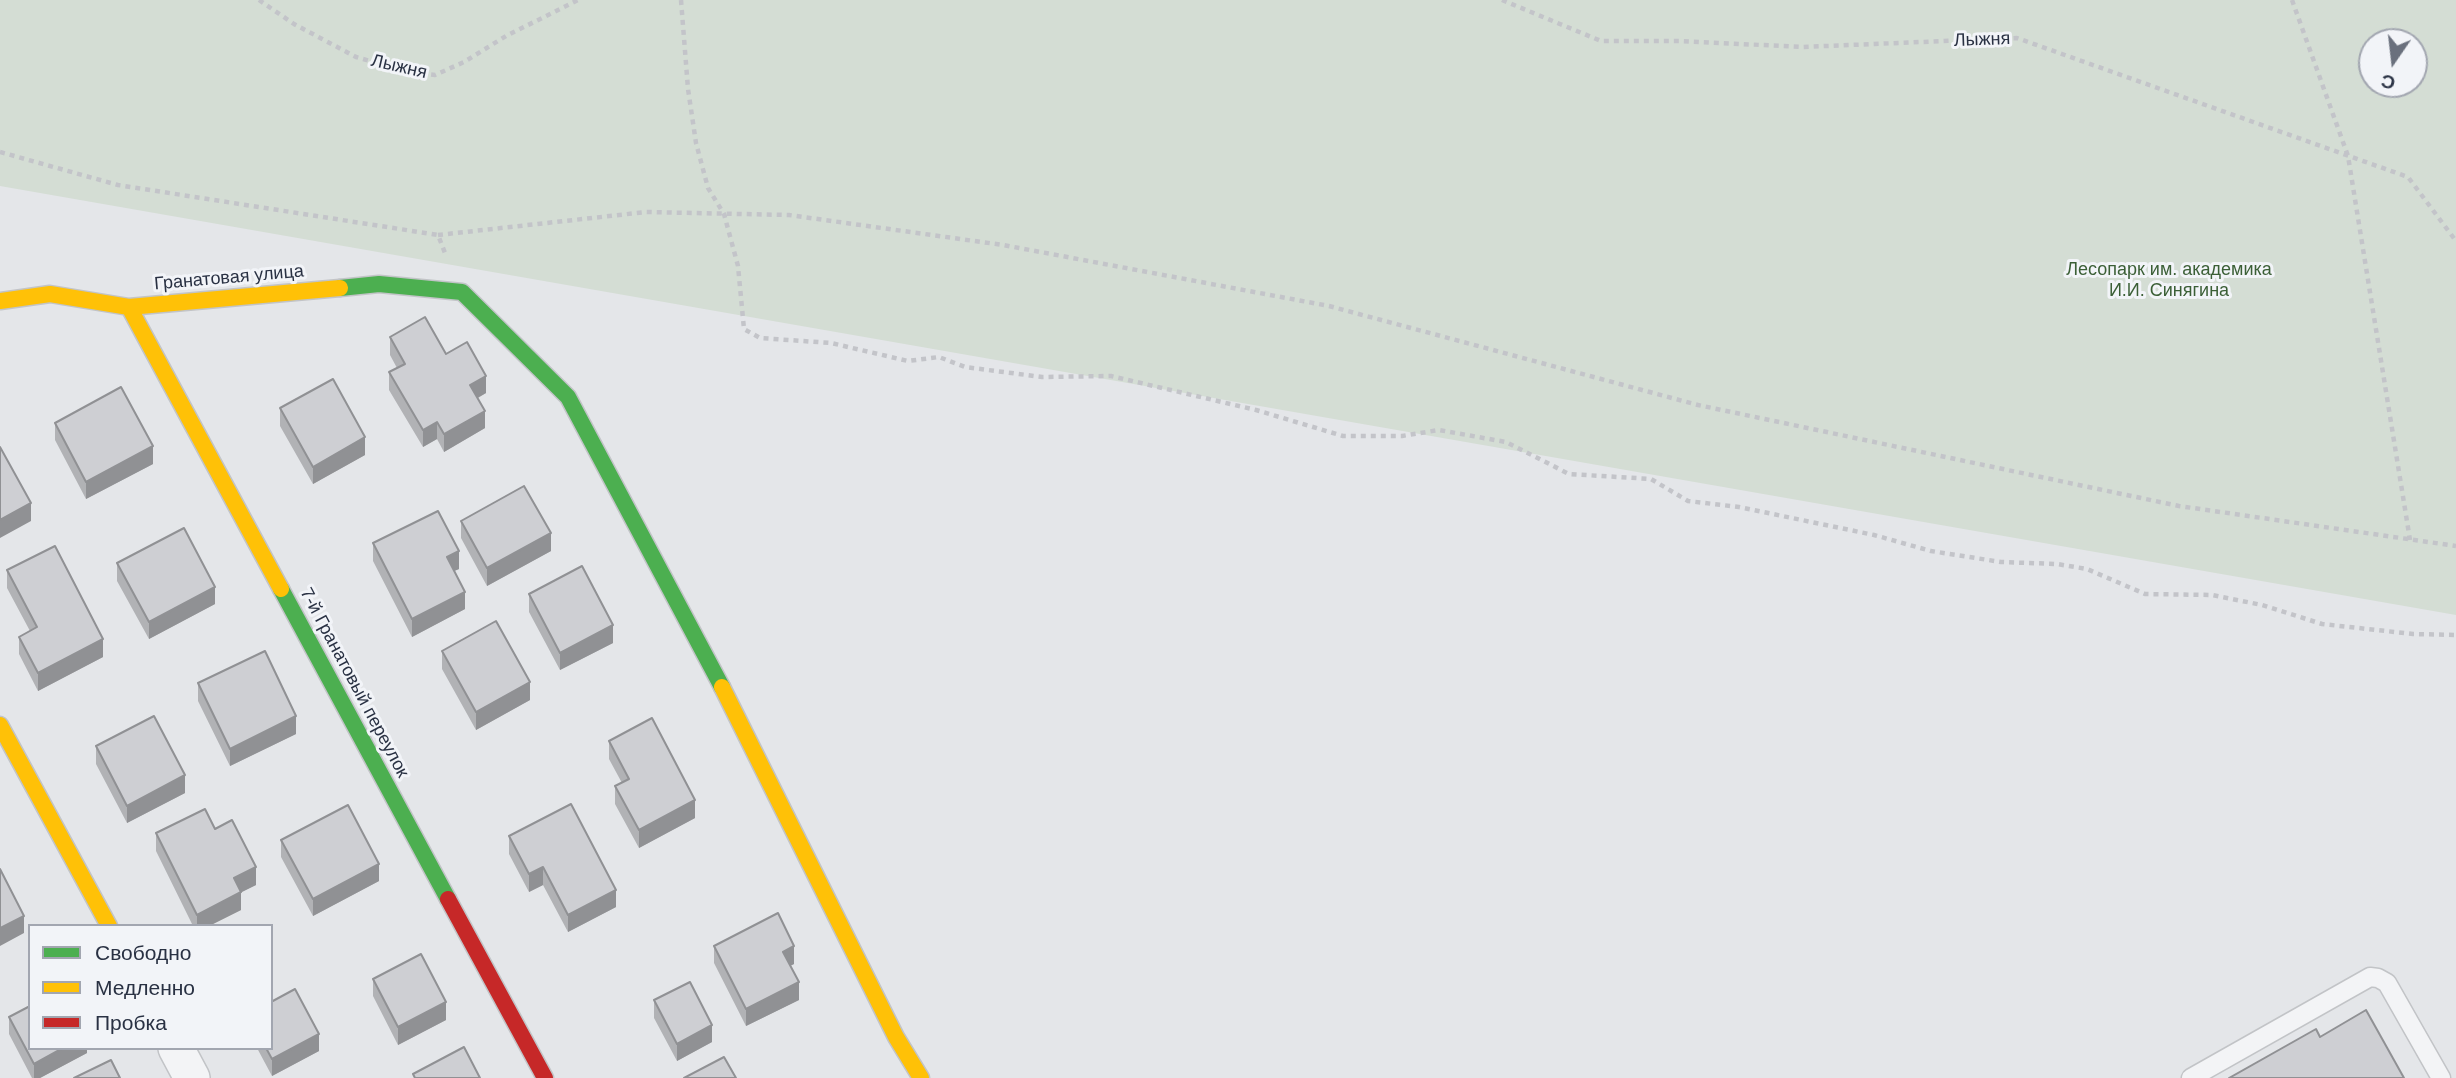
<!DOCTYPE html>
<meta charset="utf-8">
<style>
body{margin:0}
#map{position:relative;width:2456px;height:1078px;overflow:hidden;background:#e4e6e9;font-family:Arial,sans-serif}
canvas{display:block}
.legend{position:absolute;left:28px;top:924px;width:245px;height:126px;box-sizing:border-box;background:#f2f4f8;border:2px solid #a2a6b0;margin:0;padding:9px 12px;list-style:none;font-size:21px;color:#293143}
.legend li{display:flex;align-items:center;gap:14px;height:35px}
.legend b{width:35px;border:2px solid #a2a6b0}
.north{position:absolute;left:2358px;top:28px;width:70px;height:70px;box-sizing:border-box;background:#f2f4f8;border:2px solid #a2a6b0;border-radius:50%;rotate:194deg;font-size:19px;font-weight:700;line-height:28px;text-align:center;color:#293143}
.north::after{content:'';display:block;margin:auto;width:24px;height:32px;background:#6a707d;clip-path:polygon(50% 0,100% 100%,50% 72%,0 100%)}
</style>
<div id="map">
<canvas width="2456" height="1078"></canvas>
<ul class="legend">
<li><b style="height:9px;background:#4caf50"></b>Свободно</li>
<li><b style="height:9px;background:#ffc107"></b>Медленно</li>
<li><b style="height:9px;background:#c62828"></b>Пробка</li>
</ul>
<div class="north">С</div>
</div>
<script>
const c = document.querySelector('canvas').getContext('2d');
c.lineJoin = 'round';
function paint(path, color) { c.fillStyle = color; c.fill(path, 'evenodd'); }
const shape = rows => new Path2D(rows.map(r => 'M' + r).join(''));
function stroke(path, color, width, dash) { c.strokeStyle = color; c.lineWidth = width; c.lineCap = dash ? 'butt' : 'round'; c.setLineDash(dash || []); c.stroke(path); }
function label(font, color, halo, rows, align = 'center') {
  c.font = font + ' Arial,sans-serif'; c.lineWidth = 6; c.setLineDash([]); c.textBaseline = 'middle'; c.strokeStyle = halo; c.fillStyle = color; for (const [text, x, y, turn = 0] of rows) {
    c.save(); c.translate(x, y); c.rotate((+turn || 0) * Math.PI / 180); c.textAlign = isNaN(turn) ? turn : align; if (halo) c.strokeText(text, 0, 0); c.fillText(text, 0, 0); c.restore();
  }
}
const green = shape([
 [0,0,2456,0,2456,615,0,186],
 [2372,42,2414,42,2414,84,2372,84]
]);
const path = shape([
 [259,0,294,24,356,57,409,72,435,75,464,62,506,36,578,0],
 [681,0,688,89,696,143,708,188,724,214,738,266,744,329,760,338,831,343,908,361,939,357,965,367,1042,377,1111,376,1256,410,1343,436,1402,436,1439,430,1506,442,1569,474,1651,479,1688,501,1739,507,1874,535,1931,551,2001,562,2057,564,2087,569,2145,594,2212,595,2262,605,2322,624,2413,634,2456,635],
 [1502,0,1601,41,1680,41,1802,47,2017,38,2408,177,2456,241],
 [2292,0,2348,156,2410,540],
 [0,152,118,185,438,235,445,253],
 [438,235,646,212,789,215,1003,245,1329,306,1698,405,2179,506,2456,546]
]);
const lane = shape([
 [2191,1078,2370,977,2378,978,2387,983,2441,1078]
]);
const street = shape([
 [176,1048,192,1078]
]);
const fast = shape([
 [340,288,379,284,462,292,568,397,722,687],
 [281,589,448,899]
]);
const slow = shape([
 [0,301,50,294,129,307,340,288],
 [129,307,281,589],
 [722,687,896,1037,921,1078],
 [0,725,109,926]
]);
const jam = shape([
 [448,899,545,1078]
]);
const wall = shape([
 [390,337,446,354,486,393,478,398,485,428,444,452,437,439,423,447,389,390,389,372,397,368,390,355],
 [280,408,365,455,313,484,280,426],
 [55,423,153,464,86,499,55,440],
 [461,521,551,551,487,586,461,538],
 [373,543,459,569,454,571,465,609,412,637,373,561],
 [117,563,215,604,149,639,117,581],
 [7,570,103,657,38,691,19,654,19,637,30,631,7,588],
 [529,594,613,643,560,670,529,612],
 [442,651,530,700,476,730,442,669],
 [198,683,296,734,230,766,198,701],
 [609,741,695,818,639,848,615,804,615,786,622,783,609,759],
 [96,746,185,793,127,823,96,764],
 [215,829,256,885,241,892,241,910,209,926,193,926,156,851,156,833],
 [509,836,616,907,568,932,543,885,529,892,509,854],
 [281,840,379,881,313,916,281,857],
 [714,946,794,964,790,966,799,1000,746,1026,714,963],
 [373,979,446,1020,398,1045,373,996],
 [654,1000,712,1042,677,1061,654,1018],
 [9,1017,87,1048,87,1053,40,1078,32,1078,9,1034],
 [257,1048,271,1048,319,1051,272,1076]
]);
const shadedWall = shape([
 [486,376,486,393,470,402,470,385],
 [485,411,485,428,444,452,444,434],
 [437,422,437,439,423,447,423,430],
 [365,437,365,455,313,484,313,467],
 [153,446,153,464,86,499,86,482],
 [31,503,31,521,0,538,0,520],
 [551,533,551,551,487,586,487,568],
 [459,551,459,569,447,574,447,557],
 [215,587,215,604,149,639,149,622],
 [465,592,465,609,412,637,412,619],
 [613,625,613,643,560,670,560,653],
 [103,639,103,657,38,691,38,673],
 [530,682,530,700,476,730,476,712],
 [296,716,296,734,230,766,230,749],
 [185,775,185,793,127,823,127,806],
 [695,800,695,818,639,848,639,830],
 [379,864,379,881,313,916,313,899],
 [256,867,256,885,234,896,234,878],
 [543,867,543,885,529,892,529,874],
 [616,890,616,907,568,932,568,915],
 [241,892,241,910,209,926,197,926,197,915],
 [24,916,24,933,0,946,0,928],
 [794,946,794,964,783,969,783,952],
 [799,982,799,1000,746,1026,746,1009],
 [446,1002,446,1020,398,1045,398,1027],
 [712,1025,712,1042,677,1061,677,1044],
 [319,1034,319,1051,272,1076,272,1059],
 [63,1048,87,1048,87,1053,40,1078,34,1078,34,1064]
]);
const building = shape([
 [425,317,446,354,467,342,486,376,470,385,485,411,444,434,437,422,423,430,389,372,405,364,390,337,425,317],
 [333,379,365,437,313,467,280,408,333,379],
 [121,387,153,446,86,482,55,423,121,387],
 [0,447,31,503,0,520,0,447],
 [524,486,551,533,487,568,461,521,524,486],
 [438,511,459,551,447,557,465,592,412,619,373,543,438,511],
 [184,528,215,587,149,622,117,563,184,528],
 [55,546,103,639,38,673,19,637,37,627,7,570,55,546],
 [582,566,613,625,560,653,529,594,582,566],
 [496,621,530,682,476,712,442,651,496,621],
 [265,651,296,716,230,749,198,683,265,651],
 [154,716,185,775,127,806,96,746,154,716],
 [652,718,695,800,639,830,615,786,629,779,609,741,652,718],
 [571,804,616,890,568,915,543,867,529,874,509,836,571,804],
 [348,805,379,864,313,899,281,840,348,805],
 [205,809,215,829,232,820,256,867,234,878,241,892,197,915,156,833,205,809],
 [0,869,24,916,0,928,0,869],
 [778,913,794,946,783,952,799,982,746,1009,714,946,778,913],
 [421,954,446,1002,398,1027,373,979,421,954],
 [690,982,712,1025,677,1044,654,1000,690,982],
 [295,989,319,1034,272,1059,266,1048,271,1048,271,1002,295,989],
 [30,1006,30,1048,63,1048,34,1064,9,1017,30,1006],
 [2366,1010,2404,1078,2229,1078,2316,1029,2320,1037,2366,1010],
 [464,1047,480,1078,415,1078,413,1074,464,1047],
 [724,1057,736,1078,684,1078,724,1057],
 [111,1060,120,1078,74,1078,111,1060]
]);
const streetNames = [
 ["Лыжня",1982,40,-2],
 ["Лыжня",399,67,13],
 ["Гранатовая улица",229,278,-5],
 ["7-й Гранатовый переулок",354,683,62]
];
const parkNames = [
 ["Лесопарк им. академика",2169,270],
 ["И.И. Синягина",2169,291]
];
paint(green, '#d4ddd4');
stroke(lane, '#c2c4c7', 21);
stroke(street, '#c2c4c7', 38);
stroke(fast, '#c2c4c7', 19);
stroke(slow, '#c2c4c7', 19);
stroke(jam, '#c2c4c7', 19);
stroke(path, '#c3c4c9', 4.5, [5, 5]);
stroke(lane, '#f3f4f6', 18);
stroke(street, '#f3f4f6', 35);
stroke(fast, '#4caf50', 16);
stroke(slow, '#ffc107', 16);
stroke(jam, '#c62828', 16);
paint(wall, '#b1b2b5');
paint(shadedWall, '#909194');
paint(building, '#cecfd3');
stroke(building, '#909194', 2);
label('18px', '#293143', '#f2f4f8', streetNames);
label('18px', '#3b5f36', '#f2f4f8', parkNames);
</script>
